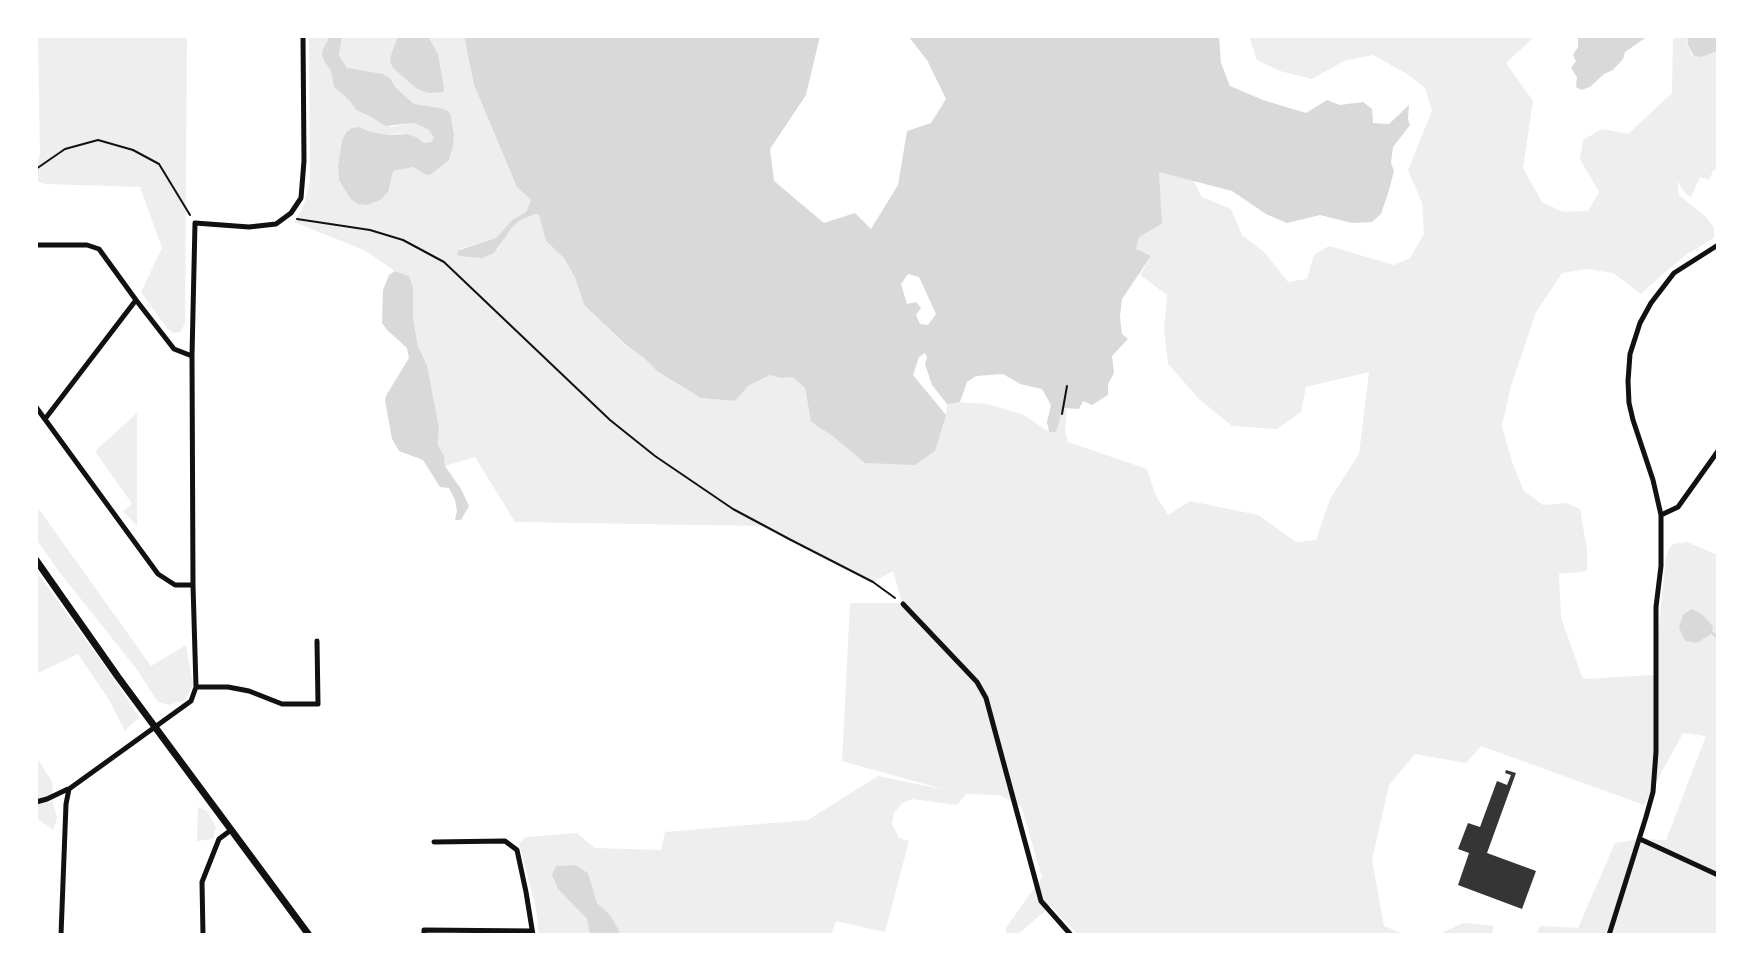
<!DOCTYPE html>
<style>
body{margin:0}
#map{position:relative;width:1754px;height:971px;overflow:hidden;background:#fff;font-family:"Source Sans 3",sans-serif}
canvas{display:block}
.frame{position:absolute;inset:0;border:38px solid #fff;pointer-events:none}
</style>
<div id="map">
<canvas width="1754" height="971"></canvas>
<div class="frame"></div>
</div>
<script>
const c = document.querySelector('canvas').getContext('2d');
c.lineJoin = 'round';
function paint(path, color) { c.fillStyle = color; c.fill(path, 'evenodd'); }
const shape = rows => new Path2D(rows.map(r => 'M' + r).join(''));
function stroke(path, color, width, dash) { c.strokeStyle = color; c.lineWidth = width; c.lineCap = dash ? 'butt' : 'round'; c.setLineDash(dash || []); c.stroke(path); }
const green = shape([
 [38,36,187,36,185,324,180,332,173,333,167,328,141,292,162,248,140,187,46,184,36,181,36,164,40,155],
 [309,36,330,36,323,50,324,61,331,71,334,87,350,101,356,110,391,127,413,123,421,126,429,130,434,138,433,142,424,143,416,137,399,133,389,135,371,132,359,127,342,140,338,166,339,180,414,167,453,146,454,135,451,116,440,108,414,104,396,88,390,78,347,68,339,55,342,36,398,36,391,56,393,68,417,89,438,54,428,36,464,36,474,85,517,186,531,200,526,212,512,220,496,238,459,249,498,250,503,239,519,221,535,214,539,215,546,241,564,258,576,277,584,305,626,346,644,358,657,371,701,398,735,401,748,386,770,375,781,378,793,377,805,388,811,422,834,437,946,415,947,404,954,402,987,404,1022,414,1049,432,1063,408,1067,409,1065,429,1068,442,1147,469,1155,494,1168,515,1190,501,1258,515,1296,542,1316,540,1330,499,1359,454,1369,372,1306,387,1301,412,1277,429,1232,426,1200,400,1168,364,1164,330,1167,295,1140,275,1151,257,1136,249,1139,237,1162,224,1158,172,1193,180,1202,197,1231,209,1242,235,1265,253,1288,282,1307,279,1314,255,1329,246,1394,265,1410,258,1424,234,1422,203,1408,170,1432,111,1425,88,1407,74,1373,55,1344,61,1312,79,1280,71,1257,60,1249,36,1535,36,1506,63,1533,101,1523,168,1542,202,1563,212,1588,211,1599,192,1580,159,1583,140,1602,129,1628,134,1672,93,1673,36,1687,36,1686,40,1692,55,1701,57,1718,51,1718,171,1714,169,1709,180,1700,177,1691,197,1686,194,1677,181,1679,195,1707,218,1714,228,1714,238,1686,255,1663,274,1641,294,1613,273,1588,269,1562,273,1536,312,1511,386,1502,426,1512,462,1524,491,1543,505,1567,503,1580,509,1587,550,1587,571,1559,574,1561,618,1583,679,1654,675,1666,556,1669,549,1673,544,1687,542,1718,555,1718,935,1536,935,1540,926,1578,928,1615,843,1640,839,1666,840,1706,736,1683,733,1644,805,1481,746,1466,763,1415,754,1389,785,1372,860,1384,926,1406,935,1078,935,1051,906,1017,935,1006,935,1006,928,1042,877,1021,806,999,795,966,794,957,805,912,799,903,803,894,812,892,824,899,838,909,841,885,932,836,921,831,935,667,935,666,933,665,935,620,935,619,930,610,915,597,904,588,873,575,865,556,866,558,889,587,919,591,935,539,935,536,908,519,843,526,837,577,833,595,848,661,850,665,832,808,820,878,776,946,790,842,761,850,603,902,603,893,571,873,582,765,526,515,522,475,457,445,466,444,456,438,445,439,428,427,365,418,346,413,318,409,276,395,271,364,250,294,222,303,208,310,181],
 [137,413,137,526,123,511,132,504,95,451],
 [36,505,151,666,186,645,193,685,185,700,169,705,158,702,135,667,60,573,36,539],
 [36,571,116,682,139,717,125,731,109,700,78,654,36,674],
 [36,756,52,782,53,803,57,818,53,830,36,818],
 [198,807,207,811,216,827,213,839,197,841],
 [1463,923,1494,926,1491,935,1438,935]
]);
const water = shape([
 [330,36,342,36,339,55,347,68,383,74,390,78,396,88,414,104,440,108,448,111,451,116,454,135,453,146,449,160,431,174,426,175,414,167,393,171,388,192,380,200,367,205,358,204,350,198,339,180,338,166,342,140,346,133,352,128,359,127,371,132,389,135,407,134,416,137,424,143,432,142,434,138,429,130,421,126,413,123,386,126,373,118,356,110,350,101,334,87,331,71,324,61,322,54,323,49],
 [398,36,428,36,438,54,444,89,443,92,429,93,417,89,393,68,390,62,391,55],
 [464,36,820,36,806,95,770,149,774,181,824,223,855,213,871,229,898,185,907,131,931,123,946,99,927,60,908,36,1219,36,1221,63,1230,86,1263,100,1306,113,1327,100,1340,105,1363,102,1372,109,1373,123,1389,124,1409,105,1408,119,1410,125,1393,147,1391,163,1394,171,1389,190,1381,214,1372,222,1352,223,1320,215,1287,223,1266,214,1232,191,1159,172,1162,224,1139,237,1136,249,1151,256,1122,299,1120,317,1122,334,1128,339,1112,356,1114,373,1108,384,1108,395,1092,405,1083,401,1079,409,1063,408,1056,432,1049,432,1047,422,1051,405,1042,389,1020,384,1003,374,976,376,967,382,960,402,947,404,932,385,925,364,927,357,925,353,919,357,913,375,946,415,935,451,915,465,865,463,834,437,811,422,805,388,793,377,781,378,770,375,748,386,735,401,701,398,657,371,644,358,627,346,584,305,575,277,564,258,546,241,539,215,535,214,519,221,511,229,494,253,482,258,459,256,457,254,459,250,496,238,512,220,526,212,531,200,517,187,474,85],
 [908,274,919,277,936,314,928,325,920,324,916,315,921,308,916,302,907,304,901,284],
 [1578,36,1648,36,1625,52,1623,59,1613,70,1604,74,1590,87,1581,90,1576,87,1577,77,1571,68,1576,61,1573,55,1578,47],
 [1687,36,1718,36,1718,51,1701,57,1694,56,1688,45],
 [395,271,409,276,413,288,413,318,418,346,427,365,433,396,439,428,438,445,444,456,445,466,461,489,469,506,461,520,455,520,457,511,455,500,449,488,440,487,423,460,399,451,392,439,385,400,387,394,409,358,407,348,387,330,382,323,383,290,389,275],
 [1692,609,1703,615,1713,627,1712,633,1697,643,1686,641,1683,637,1679,627,1683,615],
 [575,865,588,873,597,903,610,915,619,930,620,935,590,934,587,919,558,889,552,875,556,866]
]);
const stream = shape([
 [1712,633,1718,637]
]);
const building = shape([
 [1506,770,1516,773,1487,853,1536,871,1522,909,1458,885,1469,853,1458,849,1468,823,1480,827,1497,781,1507,785,1511,775,1505,773]
]);
const path = shape([
 [36,169,65,149,98,140,133,150,159,164,190,215],
 [297,219,370,230,403,240,444,262,610,420,655,456,733,509,791,540,873,582,895,598],
 [1062,414,1067,386]
]);
const minor = shape([
 [36,245,87,245,99,249,136,300,174,349,192,356],
 [36,407,158,574,175,585,193,585],
 [45,419,136,300],
 [1661,515,1678,507,1718,451],
 [903,604,977,682,986,698,1041,901,1071,935],
 [196,687,228,687,249,691,282,704,318,704,317,641],
 [36,802,47,799,68,789],
 [1640,839,1718,875],
 [434,842,505,841,517,850,526,892,533,935],
 [61,935,66,804,69,789,191,701,196,687,193,585,192,356,195,223,249,227,276,224,291,213,301,198,304,161,303,36],
 [203,935,202,882,219,839,231,830],
 [424,935,424,930,532,931],
 [1609,935,1646,817,1653,792,1656,752,1656,607,1661,566,1661,515,1653,480,1633,420,1629,403,1628,381,1630,354,1640,323,1651,303,1674,273,1718,245]
]);
const secondary = shape([
 [36,560,118,677,309,935]
]);
paint(green, '#eee');
paint(water, '#d9d9d9');
stroke(stream, '#d9d9d9', 3);
paint(building, '#353535');
stroke(path, '#111', 2);
stroke(minor, '#111', 5);
stroke(secondary, '#111', 7);
</script>
